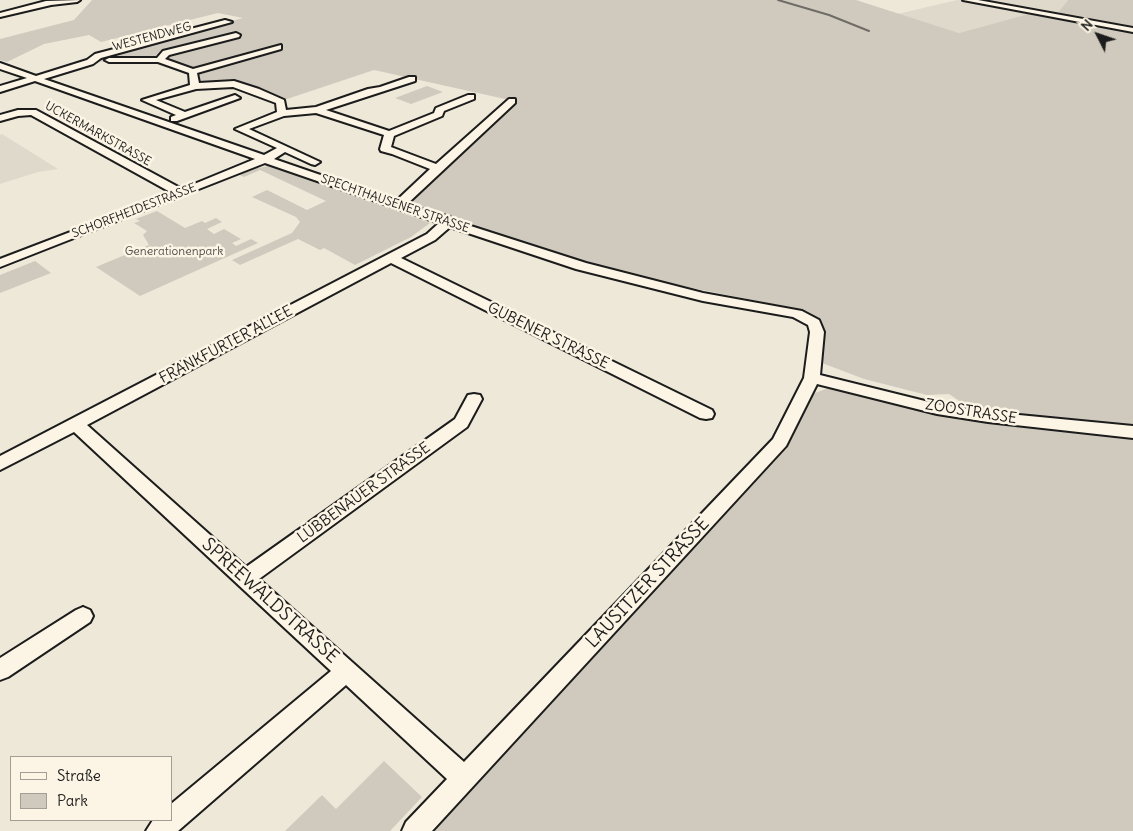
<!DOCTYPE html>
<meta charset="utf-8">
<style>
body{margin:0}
#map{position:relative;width:1133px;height:831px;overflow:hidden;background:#eee8d9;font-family:Delius,sans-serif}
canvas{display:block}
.legend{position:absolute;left:10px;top:756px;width:162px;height:65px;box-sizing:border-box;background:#fcf5e5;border:1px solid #a29e95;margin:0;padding:6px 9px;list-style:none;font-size:15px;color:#1c1c1c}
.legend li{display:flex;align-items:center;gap:10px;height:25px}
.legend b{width:25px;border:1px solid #a29e95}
.north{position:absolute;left:1073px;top:10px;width:50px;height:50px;-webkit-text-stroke:4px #fcf5e5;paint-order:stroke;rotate:311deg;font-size:14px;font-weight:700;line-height:20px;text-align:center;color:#1c1c1c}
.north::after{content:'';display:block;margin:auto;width:18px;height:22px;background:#1c1c1c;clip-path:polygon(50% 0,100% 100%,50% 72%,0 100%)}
</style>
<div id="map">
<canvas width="1133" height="831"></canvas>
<ul class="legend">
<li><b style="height:6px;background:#fcf5e5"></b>Straße</li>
<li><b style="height:14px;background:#cfcabd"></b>Park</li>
</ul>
<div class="north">N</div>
</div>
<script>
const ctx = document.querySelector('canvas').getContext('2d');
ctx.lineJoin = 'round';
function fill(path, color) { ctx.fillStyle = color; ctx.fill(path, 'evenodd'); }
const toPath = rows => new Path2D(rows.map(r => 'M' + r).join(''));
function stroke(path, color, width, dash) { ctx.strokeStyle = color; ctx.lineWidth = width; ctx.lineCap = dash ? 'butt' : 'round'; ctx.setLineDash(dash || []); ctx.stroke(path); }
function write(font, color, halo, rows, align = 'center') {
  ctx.font = font + ' Delius,sans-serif'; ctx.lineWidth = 5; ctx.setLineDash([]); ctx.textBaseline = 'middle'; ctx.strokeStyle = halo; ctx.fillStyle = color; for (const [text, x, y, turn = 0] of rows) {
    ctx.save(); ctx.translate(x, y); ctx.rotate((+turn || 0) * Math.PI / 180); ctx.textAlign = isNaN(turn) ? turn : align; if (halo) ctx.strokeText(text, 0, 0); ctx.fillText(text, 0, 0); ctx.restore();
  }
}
const built = toPath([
 [957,0,1068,0,1057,14,1028,14,959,33,898,14],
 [2,134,58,169,38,172,0,184,0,135]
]);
const green = toPath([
 [92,0,856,0,959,33,1028,14,1133,32,1133,429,976,412,949,394,927,395,864,379,822,363,824,350,822,332,818,318,807,311,627,275,406,204,514,101,374,70,281,101,236,83,198,84,192,70,159,60,90,62,98,56,243,18,218,13,101,42,89,35,44,44,7,62,0,60,0,39,74,20],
 [1068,0,1133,0,1133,29,1044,14,1057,14],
 [427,86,443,92,411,104,395,98],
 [252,165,259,168,268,166,430,223,411,237,355,265,324,248,320,250,298,239,240,265,232,260,292,233,300,222,296,217,252,197,267,190,307,210,326,201,260,170,244,177,238,174,206,187,202,185],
 [157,211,185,228,202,221,205,223,216,218,222,222,207,229,214,234,224,229,241,239,232,243,236,246,251,239,258,243,140,296,96,267,149,245,143,235,147,231,134,223,140,221,136,219],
 [35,261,51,273,0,293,0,275],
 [831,387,1133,437,1133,831,415,831,548,690,815,393],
 [384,761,422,797,390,831,285,831,322,795,336,809]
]);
const stream = toPath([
 [778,0,829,15,869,31]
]);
const minor = toPath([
 [80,0,77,2,51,5,0,17,0,13,46,1,80,0],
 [963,0,978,0,1133,28,1133,32,963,0],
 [225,20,232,22,101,58,93,64,44,79,264,155,277,148,235,129,277,112,276,103,233,87,196,89,156,100,185,112,232,96,235,95,240,98,177,121,171,121,171,117,176,115,142,100,190,85,189,73,158,62,109,62,105,60,109,58,157,58,163,51,236,33,240,35,239,37,169,55,165,59,193,69,281,45,281,49,197,73,199,83,234,81,259,89,284,100,286,110,316,107,368,89,380,87,409,77,415,77,415,81,326,110,389,131,434,113,436,108,468,95,474,95,474,99,444,111,442,116,394,136,391,147,436,164,509,99,515,99,515,103,406,205,450,217,452,220,586,263,703,293,802,311,819,320,824,332,820,375,937,404,988,412,1133,426,1133,438,988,422,937,414,817,384,786,446,432,831,402,831,406,822,447,779,346,685,178,831,146,831,153,820,171,820,171,804,331,671,74,432,0,470,0,456,427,234,439,223,265,163,0,267,0,259,172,193,31,115,18,116,0,121,0,115,18,110,36,110,182,189,255,159,35,81,0,92,0,86,27,78,0,69,0,63,36,76,87,60,95,54,225,20],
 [316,113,384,135,380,149,381,151,392,154,430,169,396,201,274,159,285,152,311,164,315,165,320,162,249,129,284,116,316,113],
 [450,227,576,269,703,301,793,317,808,325,810,332,804,378,773,439,464,762,259,579,467,427,482,399,480,395,474,394,468,395,455,419,246,567,87,425,391,263,700,418,706,419,712,418,714,414,712,410,401,258,435,240,450,227],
 [83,607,90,610,93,616,90,622,8,677,0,680,0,658,76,610,83,607]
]);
const farStreetnames = [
 ["WESTENDWEG",152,37,-15],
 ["UCKERMARKSTRASSE",98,134,29],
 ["SPECHTHAUSENER STRASSE",395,204,19],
 ["SCHORFHEIDESTRASSE",134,211,-21]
];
const farParknames = [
 ["Generationenpark",174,252]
];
const streetNames = [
 ["GUBENER STRASSE",548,336,26],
 ["FRANKFURTER ALLEE",226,345,-28],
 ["ZOOSTRASSE",971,412,9],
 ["LÜBBENAUER STRASSE",364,493,-36]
];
const nearStreetnames = [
 ["LAUSITZER STRASSE",648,583,-47],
 ["SPREEWALDSTRASSE",270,601,42]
];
fill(built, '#ded9cb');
fill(green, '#cfcabd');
stroke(stream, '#6f6c67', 2);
stroke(minor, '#1c1c1c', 4);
fill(minor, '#fcf5e5');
write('12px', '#1c1c1c', '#fcf5e5', farStreetnames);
write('12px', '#52504c', '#fcf5e5', farParknames);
write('15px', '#1c1c1c', '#fcf5e5', streetNames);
write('18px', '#1c1c1c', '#fcf5e5', nearStreetnames);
</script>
